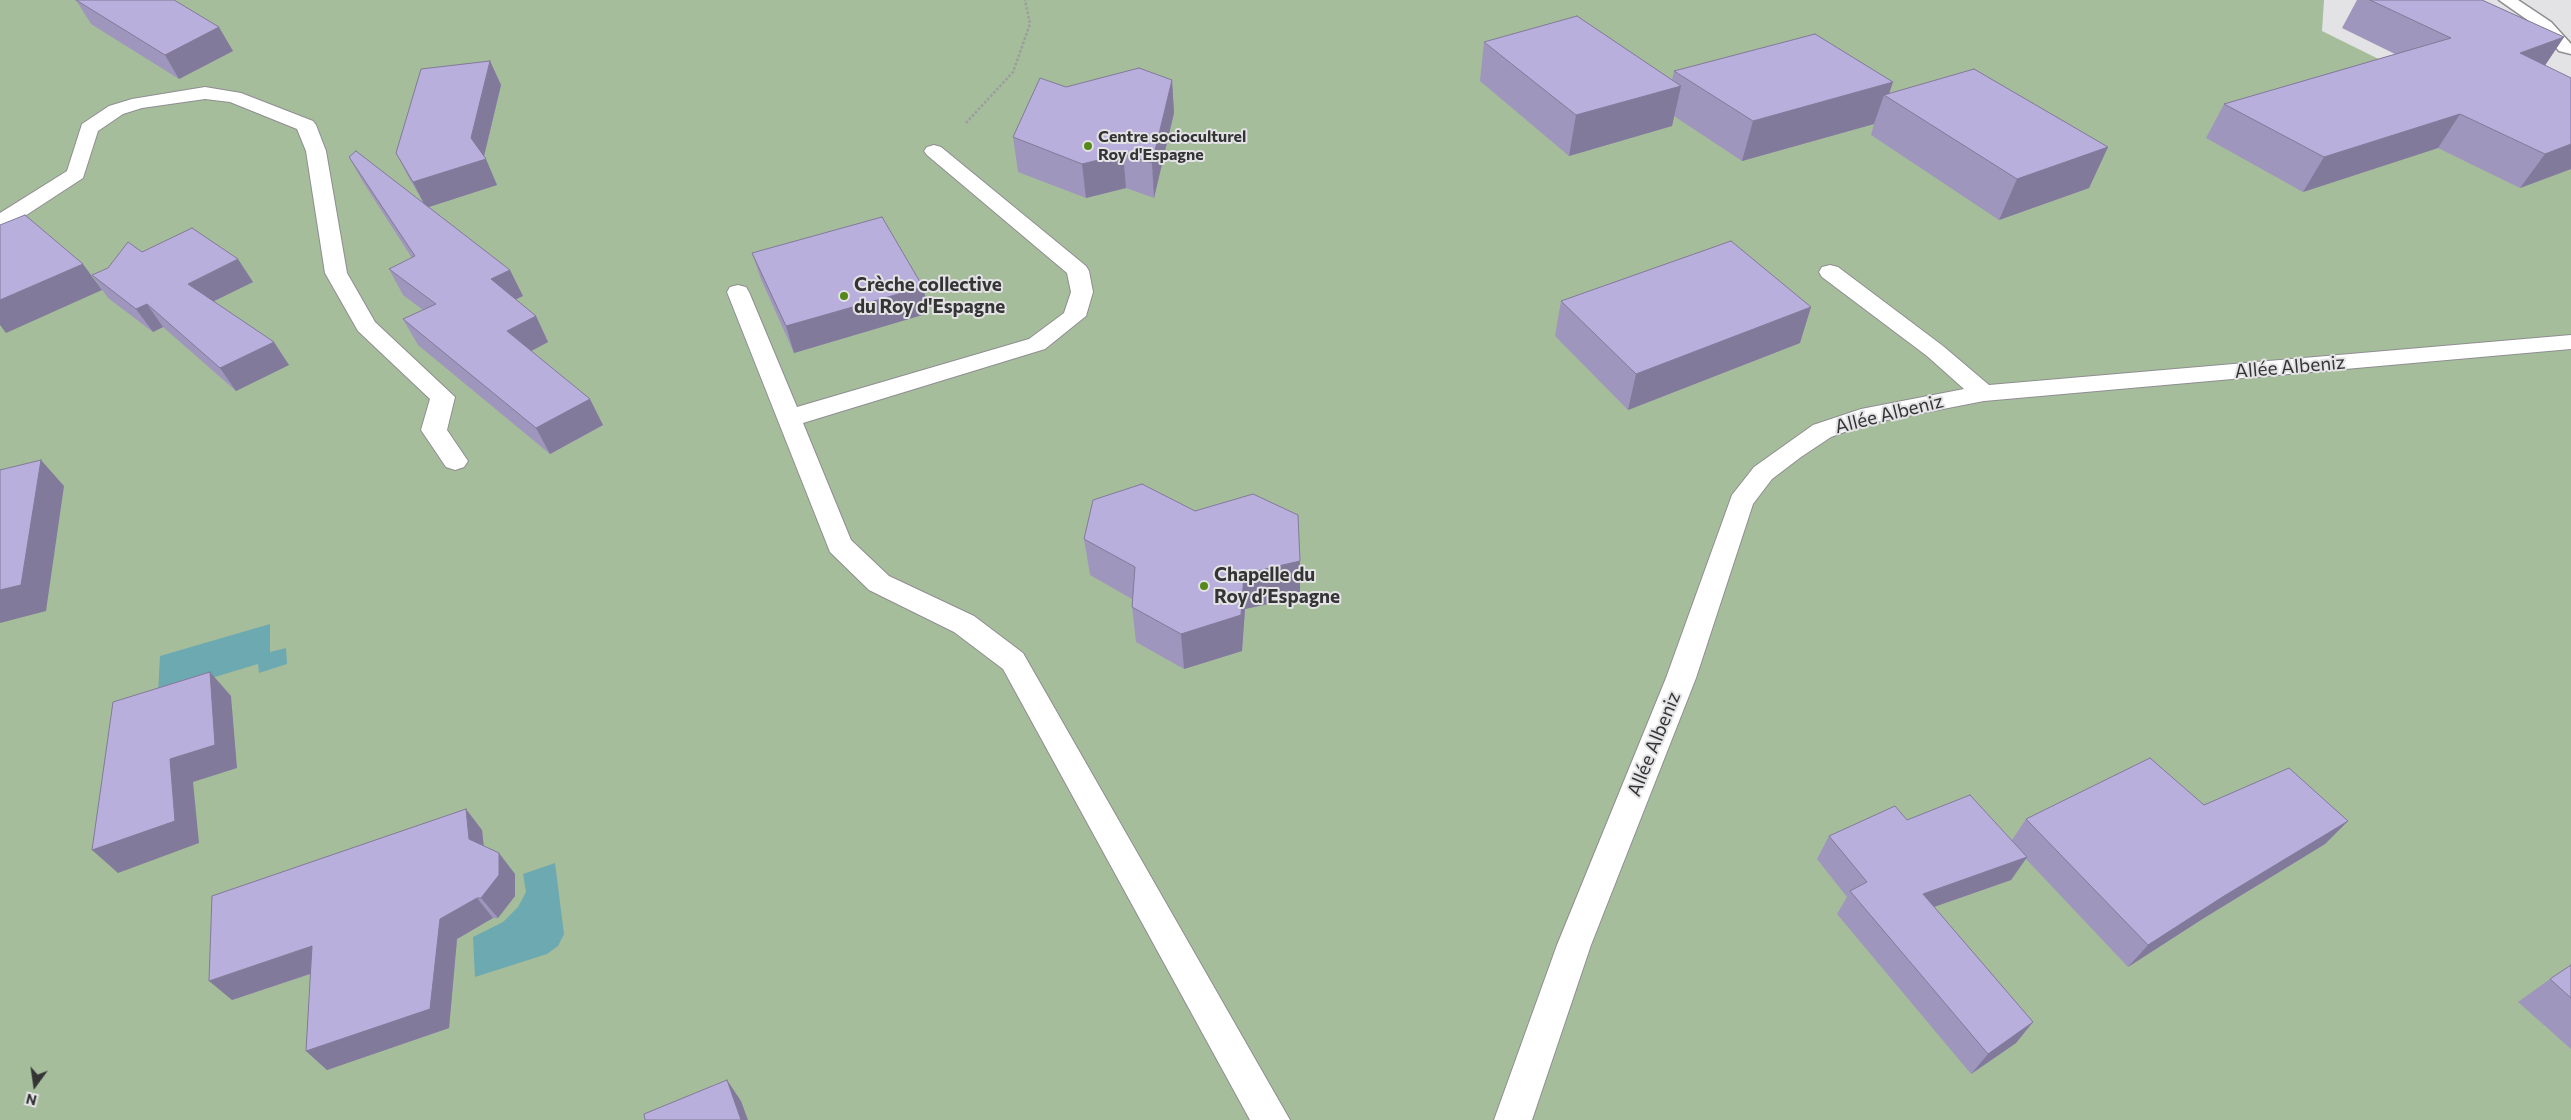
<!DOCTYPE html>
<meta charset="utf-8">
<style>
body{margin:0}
#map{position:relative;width:2571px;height:1120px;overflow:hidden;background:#e3e2e5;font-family:Commissioner,sans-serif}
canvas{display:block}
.north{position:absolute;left:10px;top:1060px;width:50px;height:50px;-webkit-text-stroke:4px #e3e2e5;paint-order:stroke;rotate:194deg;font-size:14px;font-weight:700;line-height:20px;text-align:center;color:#343435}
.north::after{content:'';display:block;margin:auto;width:18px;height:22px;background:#343435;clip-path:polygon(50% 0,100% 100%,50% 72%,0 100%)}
</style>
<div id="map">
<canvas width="2571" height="1120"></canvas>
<div class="north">N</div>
</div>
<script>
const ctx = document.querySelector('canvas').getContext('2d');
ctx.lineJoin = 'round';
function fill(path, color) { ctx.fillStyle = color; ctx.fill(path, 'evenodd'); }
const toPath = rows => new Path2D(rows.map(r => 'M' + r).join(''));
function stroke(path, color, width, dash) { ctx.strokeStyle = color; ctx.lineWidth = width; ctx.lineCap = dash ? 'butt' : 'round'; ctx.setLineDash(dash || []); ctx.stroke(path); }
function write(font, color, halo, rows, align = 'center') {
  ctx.font = font + ' Commissioner,sans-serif'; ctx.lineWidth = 4; ctx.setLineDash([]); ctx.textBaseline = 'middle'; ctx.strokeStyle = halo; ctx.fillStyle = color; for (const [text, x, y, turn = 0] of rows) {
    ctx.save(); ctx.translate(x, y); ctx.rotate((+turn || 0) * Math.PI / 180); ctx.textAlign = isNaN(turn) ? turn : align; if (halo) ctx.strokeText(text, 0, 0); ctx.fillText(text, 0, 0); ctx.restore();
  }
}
const green = toPath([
 [0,0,2324,0,2322,31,2417,78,2571,94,2571,1120,0,1120]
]);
const water = toPath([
 [270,624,270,652,286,648,287,664,259,673,258,664,158,694,160,656],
 [555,863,564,934,558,946,547,954,475,977,473,937,503,922,518,907,526,892,523,874]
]);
const path = toPath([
 [966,123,1013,72,1030,24,1025,0]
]);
const service = toPath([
 [2499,0,2518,0,2551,22,2571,44,2571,54,2559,51,2539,28,2499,0]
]);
const minor = toPath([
 [205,87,241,93,313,121,316,125,326,151,347,273,375,322,455,397,447,430,468,461,464,467,455,470,446,467,421,430,430,399,358,331,325,273,306,151,297,129,230,102,205,99,142,108,123,114,98,131,83,178,8,227,0,228,0,213,67,171,82,124,109,106,132,99,205,87],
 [934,145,941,147,1086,266,1089,271,1093,292,1086,316,1045,349,803,423,851,540,889,576,974,616,1023,653,1290,1120,1250,1120,1003,669,954,632,869,590,830,552,727,292,730,287,738,285,746,287,749,292,797,407,1029,339,1064,313,1071,292,1067,273,927,155,924,151,927,147,934,145],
 [1830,265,1838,267,1943,346,1989,385,2571,335,2571,349,1984,401,1866,424,1831,437,1801,457,1772,479,1753,504,1696,678,1591,945,1532,1120,1494,1120,1557,945,1666,678,1732,495,1754,467,1813,425,1861,409,1964,389,1927,356,1822,277,1819,272,1822,267,1830,265]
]);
const wall = toPath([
 [76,0,233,51,179,79,91,24],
 [2357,0,2482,0,2564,37,2545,65,2571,169,2520,188,2438,148,2303,192,2206,138,2224,104,2395,54,2342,28],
 [1484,42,1672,80,1674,71,1889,93,2108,147,2089,188,1999,220,1871,135,1874,124,1742,161,1674,116,1672,126,1569,156,1480,81],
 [490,61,501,85,484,157,497,185,428,207,523,296,515,299,536,316,548,342,531,351,603,425,550,454,418,345,403,319,423,310,403,295,389,269,412,258,363,182,349,157,424,203,409,178,396,153],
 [1172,80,1174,113,1154,198,1126,188,1086,198,1018,172,1013,137,1066,87],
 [752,253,923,287,929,313,794,353,761,279],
 [92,275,253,282,214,301,289,365,236,391,163,327,153,332,108,298],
 [1561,301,1800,343,1628,410,1555,336],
 [1195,511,1300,561,1300,597,1245,609,1242,651,1184,669,1136,642,1132,607,1132,599,1090,575,1084,539],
 [2204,805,2348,821,2325,844,2204,918,2128,967,2026,859,2011,880,1934,907,2033,1022,2016,1043,1971,1074,1837,914,1847,897,1817,859,1829,836,1907,820,2012,840,2026,819],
 [482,830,484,846,515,874,515,896,498,918,493,918,457,939,449,1028,327,1070,306,1051,311,974,232,1000],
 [2571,965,2571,1049,2518,1002,2550,979]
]);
const shadedWall = toPath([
 [219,27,233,51,179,79,165,55],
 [2564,37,2542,70,2520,53],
 [490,61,501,85,483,160,486,159,497,185,426,208,413,182,471,138],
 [1172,80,1174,113,1154,198,1152,163],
 [1893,82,1888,97,1884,95,1874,124,1742,161,1753,121],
 [1681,86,1672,126,1569,156,1576,115],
 [2460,114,2438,148,2303,192,2324,157],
 [2571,144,2571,169,2520,188,2545,154],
 [2108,147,2089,188,1999,220,2017,179],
 [1123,154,1126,188,1086,198,1082,164],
 [238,259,253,282,204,306,188,284],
 [83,264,102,290,6,333,0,325,0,300],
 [510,270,523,296,504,305,491,279],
 [923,287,929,313,794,353,786,326],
 [147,304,163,327,153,332,136,309],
 [1811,307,1800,343,1628,410,1636,374],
 [536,316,548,342,520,357,507,331],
 [274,342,289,365,236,391,220,368],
 [590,399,603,425,550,454,536,428],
 [41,460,64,486,46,611,0,623,0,590],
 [1300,561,1300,597,1245,609,1242,651,1184,669,1181,634,1244,574],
 [210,672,231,696,237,768,193,782,199,843,118,873,92,850,170,759],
 [466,809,482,830,485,860,469,839],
 [2348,821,2325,844,2204,918,2128,967,2148,945,2224,896],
 [499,853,515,874,515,896,498,918,481,898],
 [2027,857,2011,880,1908,916,1923,894],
 [477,898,493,918,457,939,449,1028,327,1070,306,1051,440,919],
 [312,946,333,966,232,1000,209,981],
 [2033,1022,2016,1043,1971,1074,1988,1054],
 [727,1080,741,1101,748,1120,741,1120]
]);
const building = toPath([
 [76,0,174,0,219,27,165,55,76,0],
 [2370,0,2482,0,2564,37,2520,53,2571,78,2571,144,2545,154,2460,114,2324,157,2224,104,2451,38,2370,0],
 [1577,16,1681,86,1576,115,1484,42,1577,16],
 [1815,34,1893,82,1753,121,1674,71,1815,34],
 [490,61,471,138,486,159,413,182,396,153,421,69,490,61],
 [1139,68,1172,80,1152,163,1123,154,1082,164,1013,137,1040,78,1066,87,1139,68],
 [1974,69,2108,147,2017,179,1884,95,1974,69],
 [356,151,510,270,491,279,536,316,507,331,590,399,536,428,403,319,436,304,389,269,415,256,349,157,356,151],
 [25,215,83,264,0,300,0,225,25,215],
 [882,217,923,287,786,326,752,253,882,217],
 [192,228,238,259,188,284,274,342,220,368,147,304,136,309,92,275,108,268,128,242,142,252,192,228],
 [1731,241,1811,307,1636,374,1561,301,1731,241],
 [41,460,21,585,0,590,0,470,41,460],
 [1142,484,1195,511,1253,494,1298,515,1300,561,1244,574,1241,615,1181,634,1132,607,1135,567,1084,539,1093,500,1142,484],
 [210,672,215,745,170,759,175,821,92,850,113,702,210,672],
 [2150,758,2204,805,2289,768,2348,821,2224,896,2148,945,2026,819,2150,758],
 [1970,795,2027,857,1923,894,2033,1022,1988,1054,1850,891,1867,882,1829,836,1895,806,1907,820,1970,795],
 [466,809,469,839,499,853,499,875,481,898,477,898,440,919,430,1009,306,1051,312,946,209,981,212,896,466,809],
 [2571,965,2571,998,2550,979,2571,965],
 [727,1080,741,1120,645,1120,644,1114,727,1080]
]);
const markers = [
 [1088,146,5,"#55871b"],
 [844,296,5,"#55871b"],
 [1204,586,5,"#55871b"]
];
const farPoinames = [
 ["Centre socioculturel",1098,137],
 ["Roy d'Espagne",1098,155]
];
const poiNames = [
 ["Crèche collective",854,285],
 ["du Roy d'Espagne",854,307],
 ["Chapelle du",1214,575],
 ["Roy d’Espagne",1214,597]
];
const streetNames = [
 ["Allée Albeniz",2290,367,-5],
 ["Allée Albeniz",1889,414,-14],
 ["Allée Albeniz",1654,744,-68]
];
fill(green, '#a6bd9c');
fill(water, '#6da9b1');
stroke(service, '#8e8e91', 3);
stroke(minor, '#8e8e91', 2);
stroke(path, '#9d9c9f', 2.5, [2.5, 2]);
fill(service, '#fff');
fill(minor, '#fff');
fill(wall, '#9f96bd');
fill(shadedWall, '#827a9a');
fill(building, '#b9afdc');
stroke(building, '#827a9a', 1);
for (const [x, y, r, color] of markers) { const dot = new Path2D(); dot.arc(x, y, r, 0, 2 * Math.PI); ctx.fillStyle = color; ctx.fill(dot); stroke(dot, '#e3e2e5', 2); }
write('bold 16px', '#343435', '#e3e2e5', farPoinames, 'left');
write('bold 19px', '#343435', '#e3e2e5', poiNames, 'left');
write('19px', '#343435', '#e3e2e5', streetNames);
</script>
